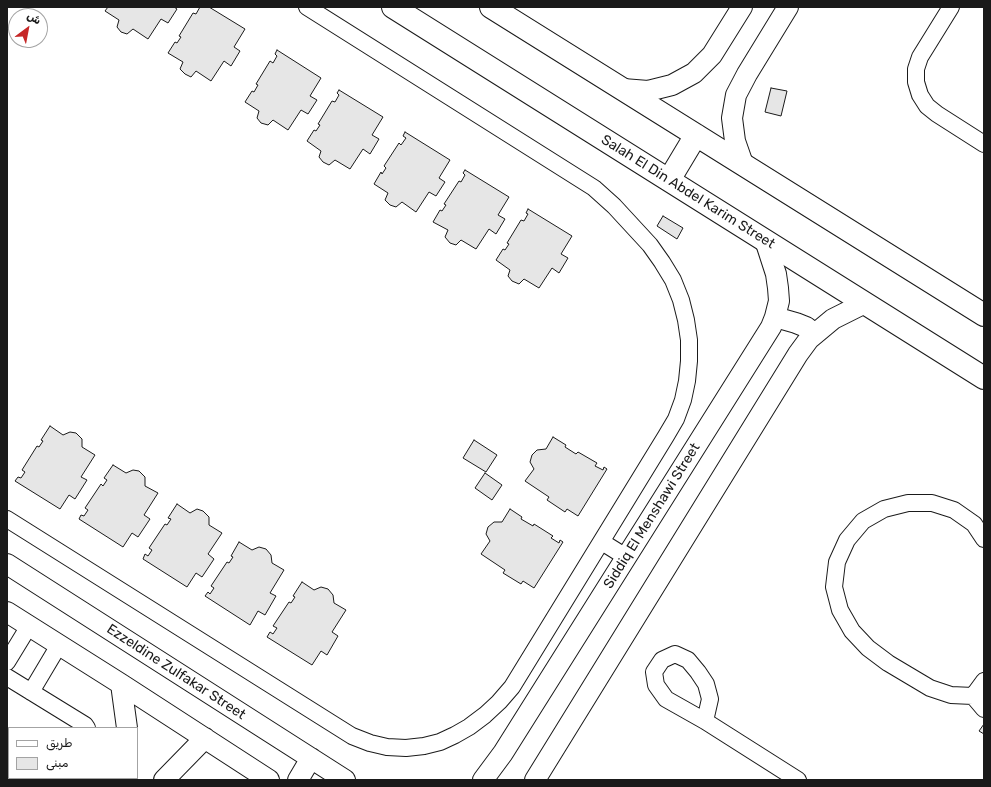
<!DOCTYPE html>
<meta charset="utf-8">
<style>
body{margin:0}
#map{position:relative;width:991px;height:787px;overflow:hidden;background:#fff;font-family:Rubik,"Noto Sans Arabic",sans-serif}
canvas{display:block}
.frame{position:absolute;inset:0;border:8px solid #1a1a1a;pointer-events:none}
.legend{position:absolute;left:8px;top:727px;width:130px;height:52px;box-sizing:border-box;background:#fff;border:1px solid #a3a3a3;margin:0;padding:5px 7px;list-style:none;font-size:12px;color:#1a1a1a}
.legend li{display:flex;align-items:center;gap:8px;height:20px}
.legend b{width:20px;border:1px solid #a3a3a3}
.north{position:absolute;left:8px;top:8px;width:40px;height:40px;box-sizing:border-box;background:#fff;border:1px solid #a3a3a3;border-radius:50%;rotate:32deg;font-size:11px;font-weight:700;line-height:16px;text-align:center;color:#1a1a1a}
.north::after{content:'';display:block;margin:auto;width:14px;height:18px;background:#c62828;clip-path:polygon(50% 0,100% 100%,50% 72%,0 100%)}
</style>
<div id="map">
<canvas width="991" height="787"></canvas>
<div class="frame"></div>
<ul class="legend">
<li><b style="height:5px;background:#fff"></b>طريق</li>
<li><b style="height:11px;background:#e6e6e6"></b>مبنى</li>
</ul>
<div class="north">ش</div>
</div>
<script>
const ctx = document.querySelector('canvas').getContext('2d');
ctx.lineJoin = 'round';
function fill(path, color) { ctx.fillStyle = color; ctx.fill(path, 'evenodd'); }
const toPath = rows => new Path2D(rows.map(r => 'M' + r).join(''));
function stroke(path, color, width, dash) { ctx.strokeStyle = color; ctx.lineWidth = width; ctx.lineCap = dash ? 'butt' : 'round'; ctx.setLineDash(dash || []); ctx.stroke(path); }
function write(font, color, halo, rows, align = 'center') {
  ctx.font = font + ' Rubik,sans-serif'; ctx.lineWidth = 3; ctx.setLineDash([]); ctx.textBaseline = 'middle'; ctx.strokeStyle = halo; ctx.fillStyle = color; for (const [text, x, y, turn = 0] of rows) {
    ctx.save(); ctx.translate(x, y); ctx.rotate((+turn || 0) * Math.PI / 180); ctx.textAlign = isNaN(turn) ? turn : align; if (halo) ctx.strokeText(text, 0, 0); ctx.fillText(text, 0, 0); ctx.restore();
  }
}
const building = toPath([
 [108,7,174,7,177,9,168,23,161,19,148,39,133,29,127,34,121,32,117,27,119,20,105,11,108,7],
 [200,7,209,7,245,29,234,47,240,51,231,66,224,61,211,81,196,71,191,77,185,74,180,69,183,62,168,53,175,42,177,43,181,37,179,36,193,13,196,14,200,7],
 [277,50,321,78,310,96,317,100,308,114,301,110,288,130,273,120,268,125,261,123,257,118,259,111,245,102,252,91,254,92,258,85,256,84,270,61,273,63,277,56,275,54,277,50],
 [771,88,787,91,781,116,765,112,771,88],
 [339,90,383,117,372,135,379,139,370,154,363,149,350,169,335,160,329,165,323,162,319,157,321,151,307,141,314,130,316,131,320,125,318,124,332,101,335,102,339,95,337,93,339,90],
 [405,132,450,160,439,178,445,182,436,196,429,192,416,212,402,202,396,207,390,205,385,200,388,193,374,184,381,172,382,174,386,168,384,166,399,143,401,145,406,138,403,136,405,132],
 [465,170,509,197,498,215,505,219,496,234,489,229,476,249,461,240,456,245,450,243,445,237,448,230,433,222,440,210,442,211,446,205,444,204,459,181,461,182,465,175,463,173,465,170],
 [528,209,572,236,561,254,568,258,559,273,552,268,539,288,524,279,519,284,512,281,508,276,510,270,496,260,503,249,505,250,509,244,507,243,521,220,524,221,528,214,526,213,528,209],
 [663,216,683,228,677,239,657,226,663,216],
 [50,426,63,435,70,432,76,433,82,439,82,447,95,455,81,477,87,480,75,499,69,495,60,509,15,481,18,477,21,478,25,472,22,470,37,446,39,447,43,441,41,440,50,426],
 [553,437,566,445,565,447,576,454,578,452,597,463,595,466,603,470,604,467,607,469,578,516,567,509,565,512,547,500,549,497,525,481,534,469,530,462,532,455,537,450,546,449,553,437],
 [474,440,497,455,486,472,463,458,474,440],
 [113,465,126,473,133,470,139,471,145,477,145,486,158,493,144,515,150,519,138,537,132,533,123,547,79,519,81,515,84,516,88,510,85,508,101,484,103,486,107,480,104,478,113,465],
 [485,473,502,485,492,500,475,488,485,473],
 [177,504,190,513,197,509,203,511,209,517,209,525,222,533,208,554,214,559,202,577,196,573,187,587,143,559,145,554,148,556,152,550,149,548,165,524,167,525,171,519,168,518,177,504],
 [510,509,522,517,521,519,533,526,534,524,553,536,551,538,559,543,560,540,563,542,534,588,523,581,521,584,503,573,505,570,481,554,490,541,486,534,488,527,494,522,502,522,510,509],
 [239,542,252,550,259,547,266,549,271,555,272,563,284,570,270,593,276,596,265,615,258,611,250,625,205,596,208,592,210,594,214,588,211,586,227,562,229,563,233,557,231,556,239,542],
 [302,582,314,590,321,587,328,589,333,595,334,603,346,610,332,632,338,636,327,655,321,651,312,665,267,637,270,632,273,634,277,628,273,626,289,602,291,603,295,597,293,596,302,582],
 [984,724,984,734,979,731,984,724]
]);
const minor = toPath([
 [951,7,920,57,916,69,916,82,920,95,927,106,937,114,984,144],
 [7,519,352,736,370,743,387,747,406,748,424,746,440,742,455,735,469,727,485,715,499,702,512,687,666,436,676,419,683,400,687,381,689,361,689,340,686,320,681,300,673,280,662,262,650,245,614,206,594,188,307,7],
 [984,539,974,524,954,510,932,503,908,503,884,509,863,521,847,540,837,562,834,587,840,610,852,631,868,648,888,663,930,688,951,695,973,696,984,709],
 [602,542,626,557],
 [7,662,29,626],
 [7,677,85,725,87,728],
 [31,692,59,645],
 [973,696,984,681],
 [705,721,710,699,706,684,698,672,688,660,675,654,662,660,654,672,656,685,666,699,705,721,798,780],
 [77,780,78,778]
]);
const tertiary = toPath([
 [623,89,648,91,672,85,694,73,712,55,742,7],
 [743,164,735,141,732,118,736,95,747,74,788,7],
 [775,317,796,323,806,327,815,334],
 [7,564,345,780],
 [7,612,121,684,269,780],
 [121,684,127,728],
 [114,780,116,778],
 [164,780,205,738],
 [298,780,311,758],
 [483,780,503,753,771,327,775,317,779,301,778,288,776,274,765,240],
 [535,780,798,354,809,339,833,319,865,303]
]);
const secondary = toPath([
 [393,7,984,378],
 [491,7,984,315],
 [669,180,696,135]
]);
const streetNames = [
 ["Salah El Din Abdel Karim Street",688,192,32],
 ["Siddiq El Menshawi Street",652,516,-58],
 ["Ezzeldine Zulfakar Street",176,672,33]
];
fill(building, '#e6e6e6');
stroke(building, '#1a1a1a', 1);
stroke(minor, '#1a1a1a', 18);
stroke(tertiary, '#1a1a1a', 22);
stroke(secondary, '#1a1a1a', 24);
stroke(minor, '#fff', 16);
stroke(tertiary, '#fff', 20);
stroke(secondary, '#fff', 22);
write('14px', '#1a1a1a', '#fff', streetNames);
</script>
